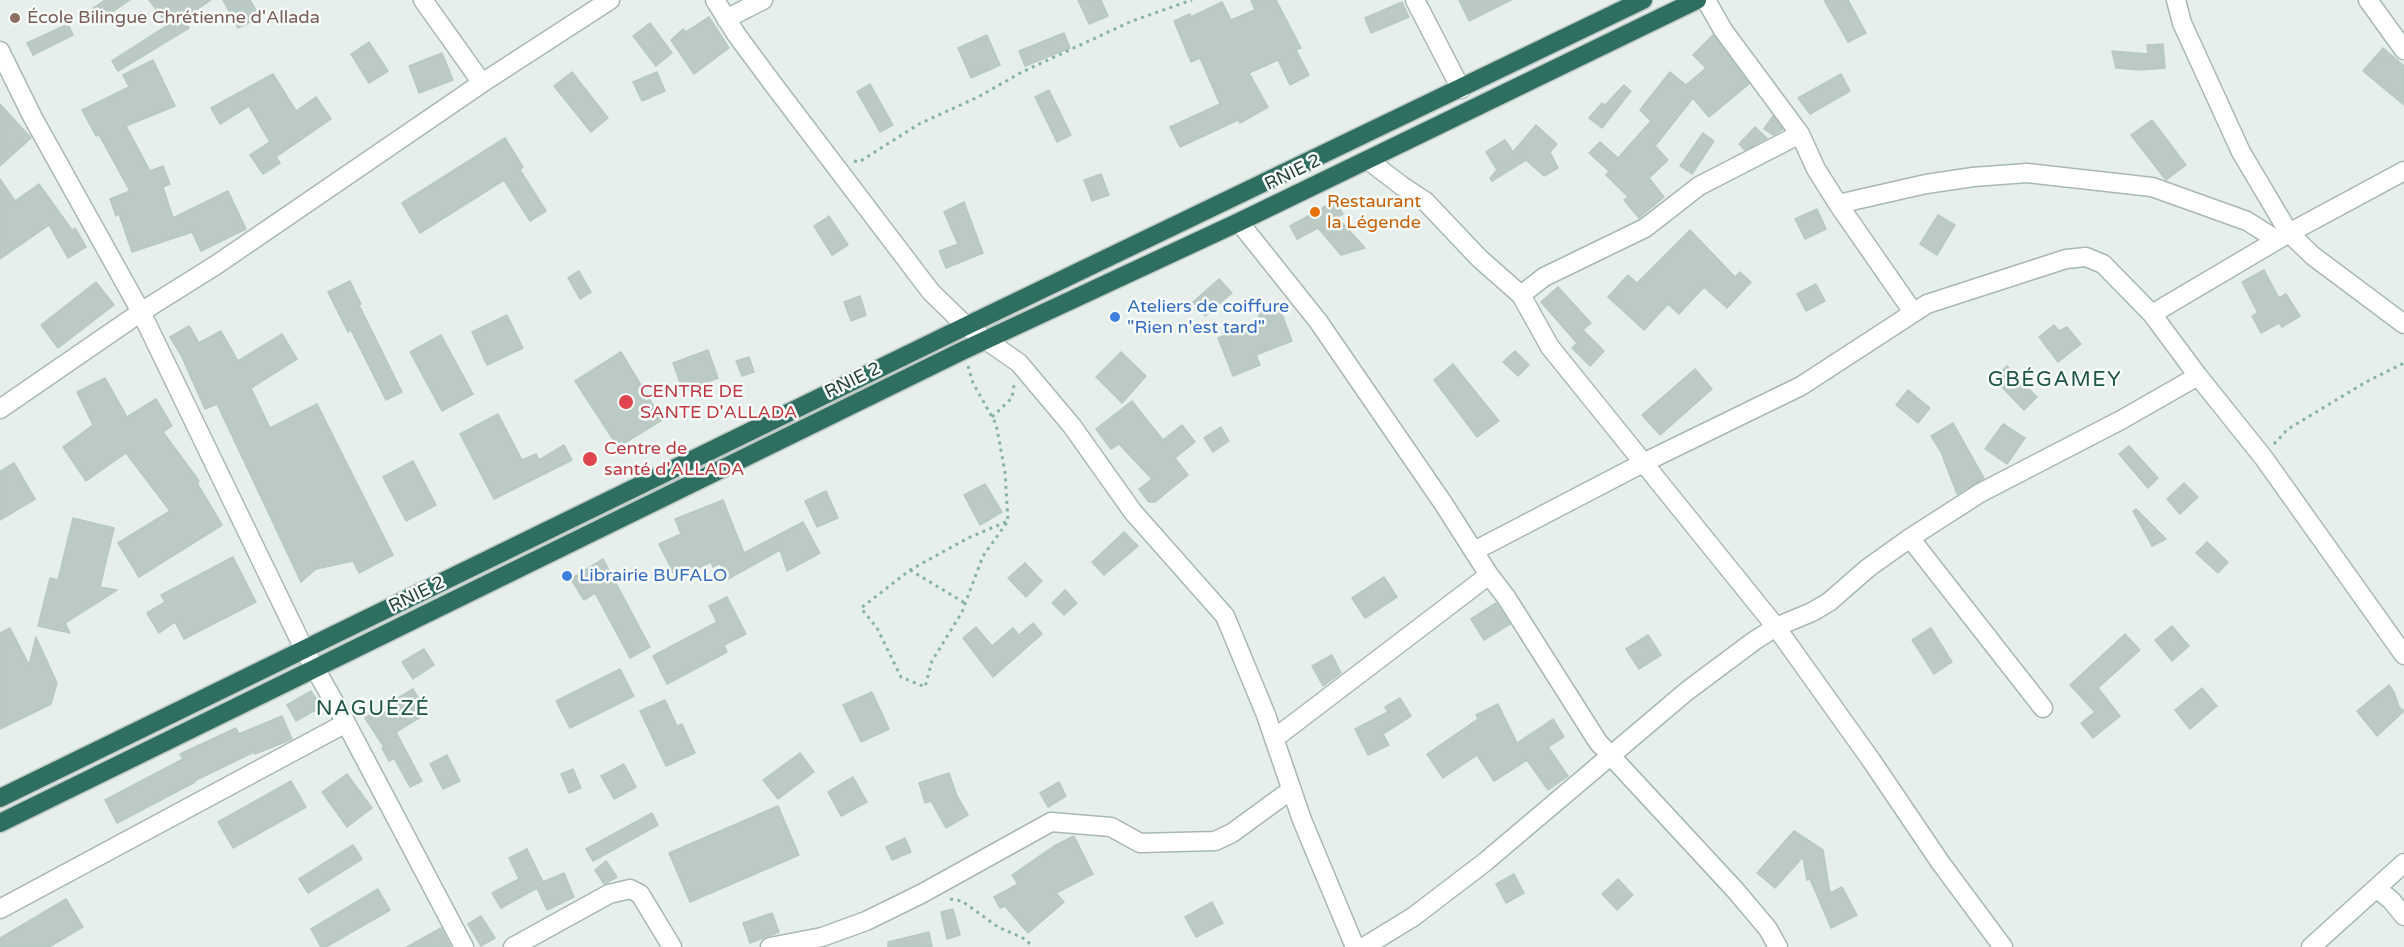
<!DOCTYPE html>
<meta charset="utf-8">
<style>
body{margin:0}
canvas{display:block;background:#e6efeb}
</style>
<canvas width="2404" height="947"></canvas>
<script>
const ctx = document.querySelector('canvas').getContext('2d');
ctx.lineJoin = 'round';
function fill(path, color) { ctx.fillStyle = color; ctx.fill(path, 'evenodd'); }
const toPath = rows => new Path2D(rows.map(r => 'M' + r).join(''));
function stroke(path, color, width, dash) { ctx.strokeStyle = color; ctx.lineWidth = width; ctx.lineCap = dash ? 'butt' : 'round'; ctx.setLineDash(dash || []); ctx.stroke(path); }
function write(font, color, halo, rows, align = 'center') {
  ctx.font = font + ' "Varela Round",sans-serif'; ctx.lineWidth = 5; ctx.setLineDash([]); ctx.textBaseline = 'middle'; ctx.strokeStyle = halo; ctx.fillStyle = color; for (const [text, x, y, turn = 0] of rows) {
    ctx.save(); ctx.translate(x, y); ctx.rotate((+turn || 0) * Math.PI / 180); ctx.textAlign = isNaN(turn) ? turn : align; if (halo) ctx.strokeText(text, 0, 0); ctx.fillText(text, 0, 0); ctx.restore();
  }
}
const building = toPath([
 [105,0,130,0,98,22,89,11,105,0],
 [149,0,211,0,183,19,189,28,118,71,112,61,168,25,149,0],
 [223,0,250,0,260,17,238,28,223,0],
 [1078,0,1101,0,1108,16,1089,24,1078,0],
 [1251,0,1276,0,1301,48,1296,50,1309,75,1290,85,1278,60,1249,73,1268,107,1240,123,1238,120,1180,147,1170,127,1220,104,1200,58,1191,62,1174,21,1190,14,1191,17,1222,2,1231,20,1255,10,1251,0],
 [1459,0,1511,0,1469,21,1459,0],
 [1824,0,1848,0,1866,33,1848,42,1824,0],
 [1402,2,1409,17,1371,33,1365,18,1402,2],
 [709,17,729,48,694,74,671,40,683,29,686,32,709,17],
 [650,23,672,53,656,66,633,36,650,23],
 [68,24,73,35,33,55,27,43,68,24],
 [1064,33,1070,48,1025,66,1019,51,1064,33],
 [987,35,1000,65,971,78,958,48,987,35],
 [1713,35,1749,84,1709,117,1693,98,1655,146,1668,160,1649,178,1664,197,1639,218,1624,200,1628,197,1606,175,1609,171,1589,153,1600,142,1618,158,1651,121,1640,110,1670,72,1686,85,1706,68,1693,55,1713,35],
 [369,42,388,71,369,83,351,54,369,42],
 [2163,44,2165,68,2140,70,2116,68,2112,51,2148,54,2147,45,2163,44],
 [2383,48,2404,66,2404,105,2363,71,2383,48],
 [442,53,453,80,419,93,409,66,442,53],
 [153,60,175,106,126,126,150,171,163,166,170,184,163,187,173,218,228,191,246,229,201,251,192,232,132,252,119,214,116,216,110,199,130,191,99,135,96,136,82,110,129,87,123,75,153,60],
 [572,72,608,118,591,132,554,86,572,72],
 [657,72,665,91,642,101,633,82,657,72],
 [273,74,296,111,316,97,331,119,276,157,280,163,263,174,250,155,270,142,249,106,220,124,211,108,273,74],
 [1841,74,1850,91,1810,114,1798,98,1841,74],
 [870,84,893,125,880,132,857,92,870,84],
 [1624,85,1631,91,1602,128,1589,118,1602,103,1605,105,1624,85],
 [1049,90,1071,135,1057,142,1035,97,1049,90],
 [0,104,31,138,0,166,0,104],
 [1773,116,1783,129,1773,135,1764,129,1773,116],
 [2152,120,2186,165,2166,180,2131,135,2152,120],
 [1536,125,1557,144,1550,152,1558,168,1544,176,1526,160,1492,181,1490,178,1497,170,1486,152,1505,140,1513,152,1536,125],
 [1755,127,1767,138,1745,150,1739,144,1755,127],
 [1703,133,1714,141,1692,174,1680,166,1703,133],
 [505,138,523,167,520,170,546,211,530,221,504,180,420,233,402,203,505,138],
 [1101,174,1109,195,1092,201,1084,180,1101,174],
 [0,179,15,201,39,184,72,230,75,228,86,247,68,258,49,225,0,259,0,179],
 [1335,201,1343,214,1337,217,1365,248,1341,255,1318,228,1297,239,1290,226,1335,201],
 [964,202,983,253,946,268,939,251,958,244,944,212,964,202],
 [1817,209,1826,229,1805,239,1795,219,1817,209],
 [1938,215,1955,225,1937,255,1920,244,1938,215],
 [829,216,848,245,832,255,814,226,829,216],
 [1690,230,1735,277,1740,272,1751,282,1727,308,1704,287,1679,314,1668,304,1644,330,1608,297,1628,275,1637,283,1690,230],
 [2264,270,2279,298,2286,294,2300,316,2282,327,2279,323,2261,333,2252,316,2258,313,2242,282,2264,270],
 [579,271,591,292,580,299,568,278,579,271],
 [1219,279,1232,293,1205,316,1193,302,1219,279],
 [350,281,361,304,359,305,402,392,386,400,351,330,348,332,328,292,350,281],
 [96,282,114,305,58,348,41,325,96,282],
 [1816,284,1825,301,1806,311,1797,294,1816,284],
 [1558,287,1591,323,1583,330,1604,351,1590,366,1572,348,1577,343,1541,302,1558,287],
 [860,296,866,315,851,321,844,302,860,296],
 [1279,306,1292,341,1256,355,1260,365,1233,376,1218,338,1261,322,1258,314,1279,306],
 [507,315,523,348,487,365,472,332,507,315],
 [2054,325,2059,331,2067,327,2081,344,2058,362,2039,337,2054,325],
 [189,326,199,343,221,331,238,361,282,334,297,359,251,388,270,428,317,404,393,555,359,573,353,561,316,569,301,582,217,404,205,409,181,355,170,337,189,326],
 [441,335,473,394,442,411,410,352,441,335],
 [708,350,718,378,683,391,673,363,708,350],
 [1515,351,1529,365,1518,376,1503,362,1515,351],
 [621,352,662,420,618,447,575,381,621,352],
 [1121,352,1146,376,1122,403,1096,377,1121,352],
 [749,357,754,372,742,376,736,361,749,357],
 [1453,364,1499,421,1477,437,1434,380,1453,364],
 [2007,366,2037,397,2024,410,1994,379,2007,366],
 [1695,369,1712,389,1660,435,1642,415,1695,369],
 [105,378,127,417,156,399,172,426,163,432,199,481,197,483,222,525,139,577,118,543,170,511,126,453,86,481,63,447,93,425,77,392,105,378],
 [1908,390,1930,408,1918,423,1896,405,1908,390],
 [1132,401,1163,440,1182,425,1195,442,1175,458,1188,475,1155,502,1149,502,1139,489,1152,479,1119,444,1111,449,1096,429,1132,401],
 [498,414,522,460,536,454,539,460,564,445,572,460,494,499,460,434,498,414],
 [1953,423,1984,478,1957,494,1941,452,1931,436,1953,423],
 [2003,424,2025,438,2007,464,1985,449,2003,424],
 [1221,427,1229,441,1213,452,1204,438,1221,427],
 [2129,446,2158,478,2148,488,2119,454,2129,446],
 [413,461,436,505,406,521,383,477,413,461],
 [14,463,35,499,0,520,0,471,14,463],
 [2184,483,2198,497,2180,514,2167,499,2184,483],
 [985,484,1002,512,980,525,964,495,985,484],
 [826,491,838,518,817,527,805,501,826,491],
 [723,500,744,553,803,522,820,553,787,571,780,550,728,579,720,563,713,567,711,562,676,578,659,544,681,534,675,519,723,500],
 [2136,509,2166,539,2152,546,2133,511,2136,509],
 [73,518,114,528,100,587,117,590,65,623,70,633,38,626,50,578,58,580,73,518],
 [1124,532,1138,546,1104,575,1092,562,1124,532],
 [2207,542,2228,562,2218,573,2196,553,2207,542],
 [233,557,256,602,184,639,175,622,159,633,147,613,165,602,161,595,233,557],
 [603,559,650,647,630,658,595,593,584,600,571,579,603,559],
 [1025,563,1042,581,1026,597,1008,578,1025,563],
 [1384,577,1397,597,1365,618,1352,598,1384,577],
 [1065,590,1077,603,1064,615,1052,603,1065,590],
 [727,597,746,634,724,645,727,652,667,684,653,656,717,622,709,606,727,597],
 [1496,603,1510,624,1484,640,1471,619,1496,603],
 [1033,623,1042,634,993,677,963,638,976,627,992,646,1013,628,1019,635,1033,623],
 [2172,626,2189,646,2172,661,2155,640,2172,626],
 [10,628,29,665,36,637,57,683,51,704,0,729,0,633,10,628],
 [1931,628,1952,662,1934,674,1912,640,1931,628],
 [2125,634,2140,650,2098,688,2120,716,2093,738,2081,723,2095,712,2070,685,2125,634],
 [1648,635,1661,655,1639,669,1626,649,1648,635],
 [424,649,434,665,413,679,402,662,424,649],
 [1332,655,1341,673,1323,686,1312,666,1332,655],
 [620,669,634,696,570,728,556,701,620,669],
 [2389,685,2394,692,2399,707,2404,711,2377,736,2357,711,2389,685],
 [2202,688,2217,706,2190,729,2175,710,2202,688],
 [413,689,427,713,396,732,422,781,410,787,394,758,389,761,382,748,384,747,365,718,413,689],
 [311,691,321,707,296,721,287,705,311,691],
 [872,692,889,729,861,742,843,705,872,692],
 [1400,698,1411,716,1383,734,1389,745,1368,755,1355,729,1388,712,1385,707,1400,698],
 [665,700,677,726,682,724,695,753,666,766,640,711,665,700],
 [1498,704,1517,743,1553,719,1564,737,1548,747,1568,776,1548,790,1527,760,1494,781,1477,755,1443,778,1427,754,1478,719,1476,715,1498,704],
 [282,716,292,739,255,754,254,752,194,781,195,782,117,823,105,800,183,759,180,754,236,728,239,734,282,716],
 [800,753,814,772,778,799,763,780,800,753],
 [447,755,460,781,443,789,430,764,447,755],
 [624,764,636,787,614,799,601,776,624,764],
 [573,769,581,788,569,793,561,774,573,769],
 [949,773,957,796,968,815,946,828,931,801,925,803,919,783,949,773],
 [347,774,372,808,347,827,322,792,347,774],
 [853,777,867,802,841,816,828,792,853,777],
 [291,781,306,807,233,848,218,822,291,781],
 [1059,782,1066,796,1048,807,1040,793,1059,782],
 [778,806,799,855,690,902,669,853,778,806],
 [652,813,658,825,593,861,586,849,652,813],
 [1794,831,1823,850,1830,893,1842,887,1857,915,1831,928,1810,879,1807,880,1803,857,1775,888,1757,873,1794,831],
 [1074,836,1093,874,1056,893,1064,902,1028,933,1005,906,1000,908,994,897,1018,884,1012,875,1054,846,1074,836],
 [905,838,911,852,892,860,886,847,905,838],
 [353,845,362,859,308,893,299,879,353,845],
 [527,849,543,882,564,873,574,897,547,910,537,888,501,908,492,893,519,879,509,858,527,849],
 [606,861,617,877,604,884,595,870,606,861],
 [1514,874,1524,893,1506,903,1496,884,1514,874],
 [1618,879,1633,895,1617,910,1602,894,1618,879],
 [378,889,390,910,326,947,321,947,311,929,378,889],
 [66,899,83,927,49,947,0,947,0,938,66,899],
 [1212,902,1223,923,1196,937,1185,917,1212,902],
 [953,909,960,935,947,939,941,912,953,909],
 [772,913,779,932,750,943,743,923,772,913],
 [481,916,495,938,481,946,468,924,481,916],
 [441,928,451,947,407,947,441,928],
 [929,932,932,947,888,947,888,942,929,932]
]);
const path = toPath([
 [854,161,859,162,919,124,978,97,1022,72,1132,21,1192,0],
 [968,366,973,383,996,424,1005,472,1008,521,983,556,962,612,932,661,925,687,901,677,877,628,861,608,910,570,968,538,1008,521],
 [992,417,1012,398,1014,385],
 [2274,444,2288,429,2366,382,2404,363],
 [910,570,965,603],
 [950,899,962,901,998,927,1025,939,1033,947]
]);
const street = toPath([
 [423,0,482,83],
 [715,0,736,34,773,84,931,292,966,326,1019,363,1072,426,1133,512,1225,616,1266,715,1302,820,1355,947],
 [1415,0,1461,89],
 [1706,0,1723,30,1800,134,1816,169,1838,204,1913,312],
 [2176,0,2182,23,2241,152,2289,233,2313,256,2404,324],
 [2368,0,2404,50],
 [726,19,763,0],
 [0,51,32,116,141,312,304,649,346,723,464,947],
 [1800,134,1699,186,1645,228,1544,277,1521,295,1550,347,1776,627,1871,760,1940,862,2003,947],
 [1368,160,1402,186,1425,201,1480,259,1521,295],
 [1838,204,1926,184,1973,177,2027,173,2152,187,2247,221,2277,240],
 [1239,222,1318,321,1443,503,1489,575,1506,597,1598,742,1736,891,1768,929,1778,947],
 [2152,314,2289,233,2404,171],
 [0,409,141,312,216,265,482,83,610,0],
 [1910,538,2043,708],
 [1474,551,1643,463,1801,386,1927,304,2066,259,2086,257,2103,264,2152,314,2198,376,2263,457,2404,655],
 [1275,738,1489,575],
 [2376,888,2391,900,2404,916],
 [0,909,346,723],
 [513,947,609,894,630,889,640,894,672,947],
 [770,947,822,937,866,921,921,894,1051,822,1111,827,1140,843,1215,841,1232,833,1291,790],
 [1364,947,1413,917,1485,862,1687,691,1754,641,1776,627,1812,612,1829,602,1868,568,1910,538,1980,493,2121,420,2198,376],
 [2311,947,2404,863]
]);
const highway = toPath([
 [0,798,966,326,1643,0],
 [0,823,962,351,1239,222,1697,0]
]);
const markers = [
 [15,18,6,"#8d6e63"],
 [1315,212,6,"#e8710a"],
 [1115,317,6,"#3f7fe0"],
 [626,402,8,"#e0444e"],
 [590,459,8,"#e0444e"],
 [567,576,6,"#3f7fe0"]
];
const educationNames = [
 ["École Bilingue Chrétienne d'Allada",27,18]
];
const streetNames = [
 ["RNIE 2",1293,173,-26],
 ["RNIE 2",853,381,-26],
 ["RNIE 2",417,595,-26]
];
const foodNames = [
 ["Restaurant",1327,202],
 ["la Légende",1327,223]
];
const shopNames = [
 ["Ateliers de coiffure",1127,307],
 ["\"Rien n'est tard\"",1127,328],
 ["Librairie BUFALO",579,576]
];
const healthNames = [
 ["CENTRE DE",640,392],
 ["SANTE D'ALLADA",640,413],
 ["Centre de",604,449],
 ["santé d'ALLADA",604,470]
];
const quarterNames = [
 ["GBÉGAMEY",2055,380],
 ["NAGUÉZÉ",373,709]
];
fill(building, '#bbcac4');
stroke(building, '#b8c9c2', 1.5);
stroke(street, '#a8b8b2', 21);
stroke(highway, '#c2cac8', 21);
stroke(path, '#86b3a5', 3, [3, 4.5]);
stroke(street, '#fff', 18);
stroke(highway, '#2f6f62', 18);
for (const [x, y, r, color] of markers) { const dot = new Path2D(); dot.arc(x, y, r, 0, 2 * Math.PI); ctx.fillStyle = color; ctx.fill(dot); stroke(dot, '#f7fbf9', 2); }
write('18px', '#785e54', '#f7fbf9', educationNames, 'left');
write('18px', '#24423a', '#f7fbf9', streetNames);
write('18px', '#c56008', '#f7fbf9', foodNames, 'left');
write('18px', '#366cbe', '#f7fbf9', shopNames, 'left');
write('18px', '#be3a42', '#f7fbf9', healthNames, 'left');
ctx.letterSpacing = '1.5px';
write('21px', '#1f5548', '#f7fbf9', quarterNames);
ctx.letterSpacing = '0px';
</script>
